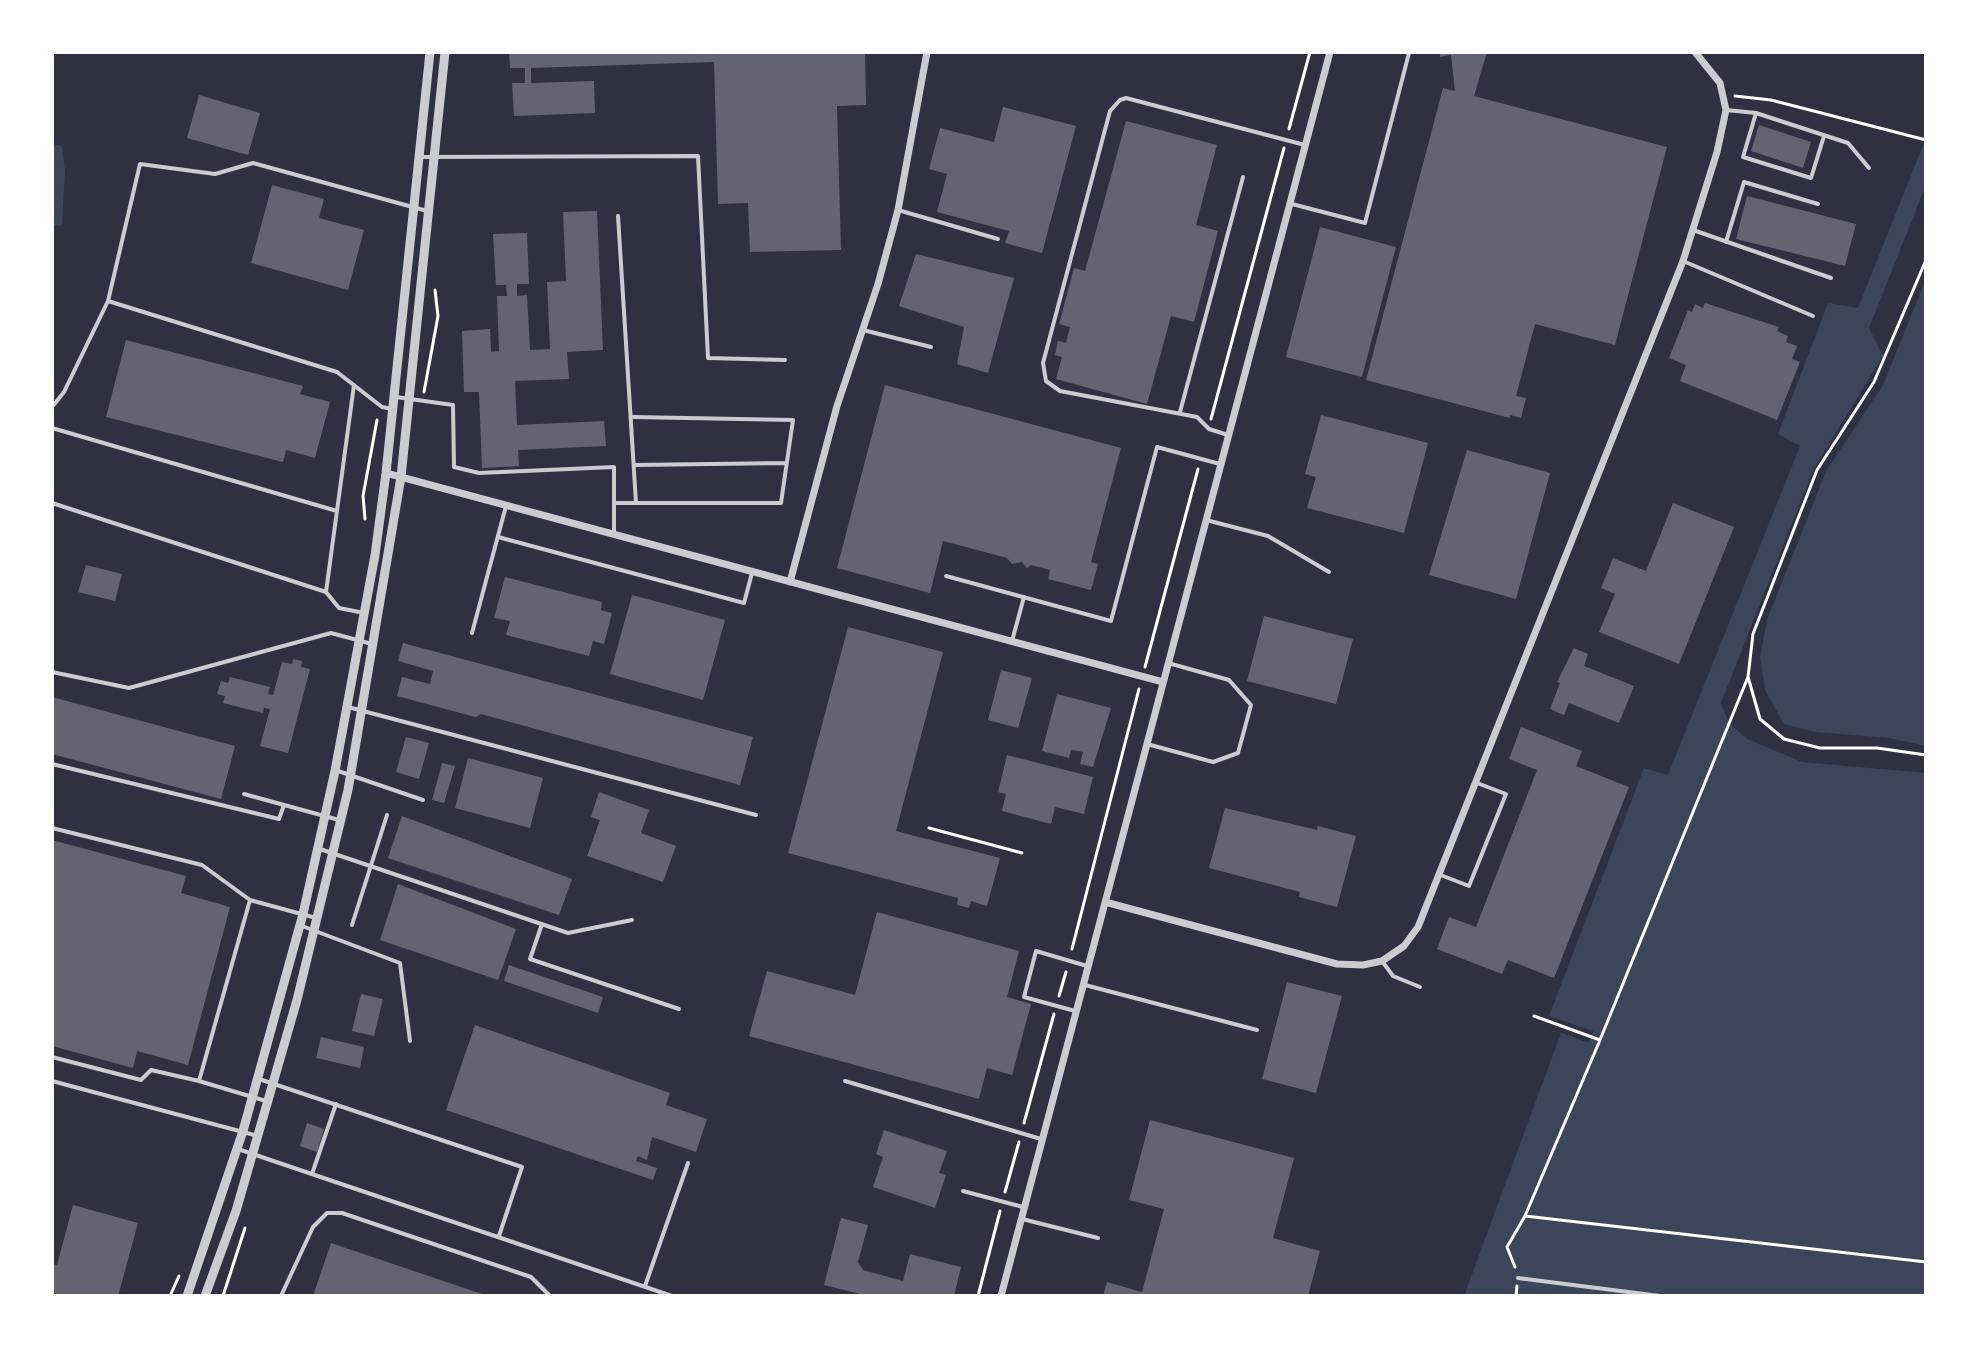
<!DOCTYPE html>
<style>
body{margin:0}
#map{position:relative;width:1978px;height:1348px;overflow:hidden;background:#2d3142;font-family:"IBM Plex Sans",sans-serif}
canvas{display:block}
.frame{position:absolute;inset:0;border:54px solid #fff;pointer-events:none}
</style>
<div id="map">
<canvas width="1978" height="1348"></canvas>
<div class="frame"></div>
</div>
<script>
const ctx = document.querySelector('canvas').getContext('2d');
ctx.lineJoin = 'round';
function fill(path, color) { ctx.fillStyle = color; ctx.fill(path, 'evenodd'); }
const toPath = rows => new Path2D(rows.map(r => 'M' + r).join(''));
function stroke(path, color, width, dash) { ctx.strokeStyle = color; ctx.lineWidth = width; ctx.lineCap = dash ? 'butt' : 'round'; ctx.setLineDash(dash || []); ctx.stroke(path); }
const green = toPath([
 [1926,138,1926,185,1869,328,1883,356,1813,470,1721,703,1729,723,1747,739,1802,762,1926,773,1926,1296,1464,1296,1561,1033,1589,1043,1593,1031,1549,1016,1644,768,1668,775,1800,446,1778,434,1828,303,1858,308],
 [52,144,62,146,65,171,62,225,52,226],
 [1926,279,1926,746,1889,738,1815,732,1784,724,1765,690,1760,657,1767,620,1826,471,1883,385]
]);
const building = toPath([
 [509,52,865,52,866,105,837,106,841,250,750,252,748,203,718,204,714,62,531,68,531,83,594,81,595,113,514,116,512,83,525,83,525,68,510,68],
 [1440,52,1487,52,1474,96,1667,147,1615,345,1535,324,1516,396,1526,398,1521,418,1510,415,1510,418,1366,380,1443,88,1455,91,1451,55,1440,57],
 [199,95,260,113,248,155,187,138],
 [1003,107,1076,126,1042,253,1005,243,1009,231,937,212,947,174,929,169,940,128,994,142],
 [1126,121,1217,145,1196,225,1218,231,1194,322,1171,316,1147,404,1056,379,1062,357,1055,355,1058,341,1066,343,1070,327,1059,324,1074,268,1085,271],
 [1759,125,1811,142,1803,168,1751,151],
 [272,185,324,199,319,218,364,230,348,290,251,263],
 [1747,196,1856,224,1845,266,1736,239],
 [597,211,603,350,567,352,569,379,515,381,517,425,604,421,606,446,518,450,519,466,482,468,479,392,464,392,462,331,490,329,491,352,499,351,497,296,507,296,506,285,496,285,493,234,527,233,529,284,517,284,517,296,527,295,530,350,550,349,547,282,566,281,563,212],
 [1320,227,1396,247,1362,377,1286,357],
 [916,254,1014,278,988,373,957,364,964,327,899,306],
 [1705,303,1779,327,1777,331,1788,336,1786,342,1797,346,1792,359,1800,362,1777,420,1680,381,1686,365,1669,358,1688,310,1692,312,1695,304,1703,308],
 [126,340,303,386,300,394,330,402,315,458,286,450,283,462,106,417],
 [885,385,1121,448,1091,562,1098,564,1091,590,1048,579,1050,570,1031,565,1027,568,1022,562,1012,564,1007,558,943,541,930,593,837,568],
 [1321,415,1428,443,1404,533,1307,508,1316,477,1305,474],
 [1467,450,1550,473,1516,599,1429,575],
 [1673,503,1734,527,1679,664,1599,632,1615,594,1601,588,1613,558,1646,571],
 [86,565,122,574,115,601,78,592],
 [505,577,602,602,601,610,612,613,604,644,593,641,589,656,506,635,510,621,494,618],
 [632,595,725,620,703,700,610,674],
 [1264,616,1353,639,1336,704,1247,681],
 [848,627,943,652,896,831,1000,858,987,906,971,901,969,908,957,905,958,898,788,853],
 [403,643,753,737,740,785,481,714,475,717,397,696,402,677,430,684,433,671,398,661],
 [1574,648,1588,654,1584,666,1634,686,1619,723,1569,703,1564,715,1550,709,1560,683,1557,682],
 [293,659,302,661,301,667,310,669,288,753,260,746,270,709,264,708,263,713,223,703,225,696,217,694,221,681,228,683,230,677,270,687,268,694,273,695,282,662,292,664],
 [1001,670,1032,678,1018,728,988,720],
 [1057,694,1111,708,1093,767,1080,764,1083,752,1071,750,1069,758,1042,751],
 [52,697,235,746,221,799,52,754],
 [1521,727,1582,751,1576,766,1629,787,1554,978,1508,960,1502,974,1437,949,1449,917,1476,927,1537,770,1509,759],
 [406,737,429,743,419,779,396,772],
 [1007,755,1093,777,1084,814,1055,807,1051,824,1002,811,1006,794,998,792],
 [468,758,543,778,530,828,455,808],
 [442,763,455,766,444,803,432,800],
 [599,792,649,810,641,833,676,846,663,882,587,856,600,820,591,817],
 [1225,808,1317,830,1318,826,1356,836,1337,907,1299,897,1300,892,1209,868],
 [402,816,572,879,559,915,388,858],
 [52,840,186,876,181,893,230,907,188,1065,137,1051,133,1068,52,1046],
 [398,884,516,929,498,980,380,940],
 [877,912,1019,951,1007,997,1031,1004,1012,1075,987,1068,979,1099,749,1036,767,971,855,995],
 [509,965,603,997,598,1013,504,981],
 [1287,982,1342,996,1316,1093,1262,1079],
 [361,994,383,999,374,1036,352,1031],
 [475,1025,670,1093,666,1105,707,1119,696,1152,652,1137,647,1160,638,1156,636,1161,657,1168,653,1180,446,1110],
 [321,1037,364,1047,360,1068,316,1058],
 [1150,1120,1294,1158,1273,1238,1320,1251,1308,1296,1103,1296,1107,1282,1142,1292,1164,1209,1129,1200],
 [307,1123,324,1129,317,1152,300,1146],
 [884,1130,947,1151,939,1173,946,1175,935,1208,873,1187,883,1157,876,1154],
 [73,1205,138,1223,118,1296,52,1296,52,1264,57,1265],
 [841,1218,868,1225,858,1262,863,1270,903,1281,910,1254,961,1267,954,1296,868,1296,824,1285],
 [331,1243,485,1295,485,1296,313,1296]
]);
const path = toPath([
 [1735,96,1771,100,1926,140],
 [1289,129,1310,52],
 [1926,260,1874,382,1817,470,1753,634,1748,677,1760,719,1784,739,1820,748,1877,748,1926,755],
 [424,392,438,316,435,290],
 [1211,419,1284,148],
 [365,519,363,496,377,420],
 [1145,667,1198,469],
 [929,828,1022,853],
 [1072,949,1139,689],
 [1059,996,1066,972],
 [1534,1016,1600,1040],
 [1024,1123,1054,1014],
 [1005,1192,1019,1142],
 [1525,1216,1926,1262],
 [1515,1267,1507,1247,1525,1216,1600,1040,1748,677],
 [170,1296,179,1276],
 [223,1296,245,1228],
 [978,1296,1000,1211],
 [1516,1296,1517,1286]
]);
const service = toPath([
 [1726,110,1756,113,1848,143,1869,168],
 [1756,113,1743,157,1811,178,1824,136],
 [421,157,698,156,708,358,785,360],
 [1292,204,1365,223,1409,53],
 [898,210,998,239],
 [618,216,636,503],
 [1693,230,1831,278],
 [1726,242,1744,182,1818,204],
 [1683,261,1813,316],
 [108,301,140,164,215,174,253,163,427,211],
 [863,330,931,347],
 [396,397,453,405,454,467,479,473,614,467,614,535],
 [52,407,64,392,108,301,337,372,382,407,392,409],
 [1180,412,1243,177],
 [52,428,337,511],
 [1228,435,1209,429,1197,417,1060,391,1046,381,1043,363,1110,111,1120,100,1126,98,1305,145],
 [634,465,786,463],
 [52,503,326,592,339,608,364,613],
 [614,503,781,503,793,420,633,417],
 [1206,520,1268,536,1329,572],
 [498,537,744,603,752,573],
 [946,576,1111,621,1157,447,1220,464],
 [326,592,354,385],
 [472,633,506,506],
 [1012,641,1024,597],
 [52,672,129,688,331,633,372,644],
 [348,707,756,815],
 [1147,744,1213,762,1238,753,1251,705,1229,680,1168,663],
 [52,764,279,819,284,805],
 [338,771,423,800],
 [244,794,339,820],
 [52,828,202,865,250,900],
 [320,849,568,933,632,920],
 [1438,874,1469,886,1506,794,1477,783],
 [542,924,530,959,679,1009],
 [352,925,387,815],
 [302,926,400,963,410,1041],
 [1382,961,1393,976,1420,987],
 [1085,985,1257,1030],
 [1075,1011,1024,997,1036,951,1087,966],
 [52,1057,141,1080,151,1070,199,1081],
 [259,1079,522,1167,499,1236],
 [52,1081,258,1136],
 [845,1081,1041,1139],
 [266,1101,199,1081,250,900,316,918],
 [238,1149,672,1296],
 [312,1174,336,1104],
 [963,1191,1023,1207],
 [1022,1219,1098,1238],
 [1518,1278,1660,1296],
 [645,1286,688,1163],
 [281,1296,313,1227,327,1213,342,1213,531,1277,550,1296]
]);
const minor = toPath([
 [386,473,1163,682],
 [790,582,837,406,878,284,898,210,927,52],
 [1105,902,1337,964,1363,965,1382,961,1404,946,1418,927,1683,261,1717,152,1726,110,1720,83,1695,52],
 [1001,1296,1330,52]
]);
const tertiary = toPath([
 [187,1296,243,1131,303,914,335,771,375,555,386,473,430,52],
 [205,1296,236,1211,297,1000,348,790,401,477,445,52]
]);
fill(green, '#3c4559');
fill(building, '#626471');
stroke(path, '#fff', 3);
stroke(service, '#caccd0', 4);
stroke(minor, '#caccd0', 7);
stroke(tertiary, '#caccd0', 9);
</script>
